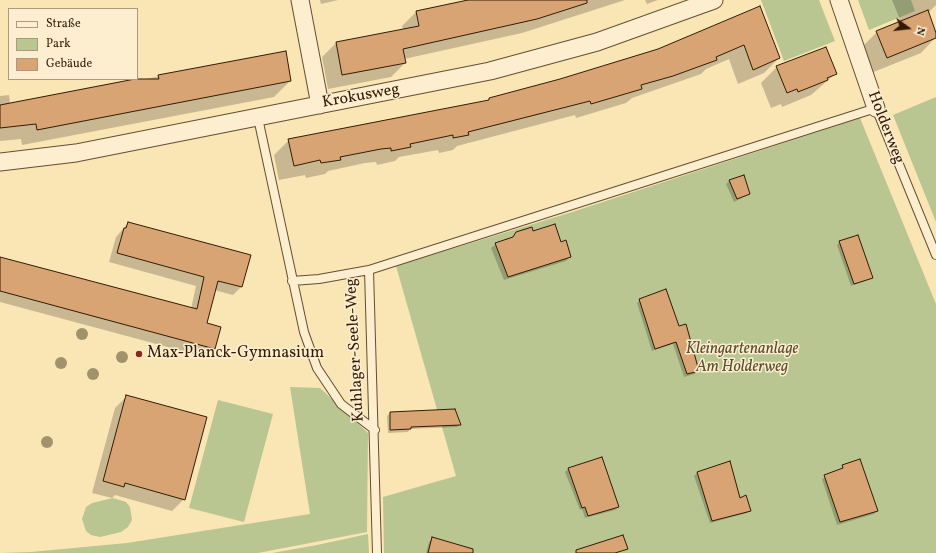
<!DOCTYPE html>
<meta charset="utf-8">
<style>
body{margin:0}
#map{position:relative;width:936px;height:553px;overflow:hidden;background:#fae5b5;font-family:Vollkorn,serif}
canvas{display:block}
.legend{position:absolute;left:8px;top:8px;width:130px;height:72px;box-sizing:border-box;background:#fceecf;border:1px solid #ab9a7e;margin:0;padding:5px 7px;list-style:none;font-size:12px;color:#321b05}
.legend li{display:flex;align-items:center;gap:8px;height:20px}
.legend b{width:20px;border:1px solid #ab9a7e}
.north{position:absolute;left:888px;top:8px;width:40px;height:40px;-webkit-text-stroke:3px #fceecf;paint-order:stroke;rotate:105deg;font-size:11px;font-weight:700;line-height:16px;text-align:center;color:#321b05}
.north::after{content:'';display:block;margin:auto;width:14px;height:18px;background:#321b05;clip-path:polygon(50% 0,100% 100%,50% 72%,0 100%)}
</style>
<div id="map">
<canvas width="936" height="553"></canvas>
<ul class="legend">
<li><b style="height:5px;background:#fceecf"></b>Straße</li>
<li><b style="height:11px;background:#b9c691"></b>Park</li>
<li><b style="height:11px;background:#d9a474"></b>Gebäude</li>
</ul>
<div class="north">N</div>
</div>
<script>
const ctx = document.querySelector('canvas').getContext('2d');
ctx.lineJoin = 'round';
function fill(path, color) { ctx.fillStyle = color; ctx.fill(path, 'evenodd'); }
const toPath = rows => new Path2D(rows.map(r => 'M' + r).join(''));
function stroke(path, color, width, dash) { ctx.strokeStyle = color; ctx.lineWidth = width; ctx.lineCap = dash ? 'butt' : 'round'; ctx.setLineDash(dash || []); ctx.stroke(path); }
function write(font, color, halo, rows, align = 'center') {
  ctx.font = font + ' Vollkorn,serif'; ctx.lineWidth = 3; ctx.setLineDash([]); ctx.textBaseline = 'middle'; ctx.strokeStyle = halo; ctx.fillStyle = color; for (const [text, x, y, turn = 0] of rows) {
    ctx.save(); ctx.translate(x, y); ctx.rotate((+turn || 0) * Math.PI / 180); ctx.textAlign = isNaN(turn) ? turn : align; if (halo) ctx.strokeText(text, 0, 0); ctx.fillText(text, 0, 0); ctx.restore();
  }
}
const green = toPath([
 [761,0,819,0,835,41,784,61],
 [858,0,911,0,915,11,869,30],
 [936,97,936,222,893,115],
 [860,118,936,304,936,553,384,553,383,497,456,476,396,266,569,213],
 [290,387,320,388,368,433,367,532,258,553,0,553,31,552,127,543,310,514],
 [218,400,273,414,244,522,189,508],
 [113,498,126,502,130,507,132,520,128,527,121,532,100,537,91,535,86,531,82,519,86,507,92,503],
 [368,534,369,553,272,553,317,545]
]);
const shadow = toPath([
 [320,0,338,0,321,4],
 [472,0,625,0,522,33,404,59,405,63,391,77,328,89,322,57,336,43,403,30,402,26,416,12],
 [645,0,658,0,647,4],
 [892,0,936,0,936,5,928,13,936,37,921,53,871,73,861,48,877,32,901,22],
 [760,8,779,58,764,73,738,84,729,59,706,69,701,74,632,98,626,103,576,118,575,115,457,146,453,150,439,153,438,150,399,157,395,161,377,165,376,162,365,163,328,171,325,174,306,178,305,175,279,180,274,155,289,140,487,101,489,99,560,80,659,50],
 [285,53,290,81,274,97,22,145,21,139,0,141,0,96,9,95,10,104],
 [777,67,835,74,811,95,782,107,781,104,771,108,761,83],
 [743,176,749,194,734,202,726,184,729,181],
 [128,223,241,287,233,295,214,290,205,324,214,349,205,357,0,302,0,258,191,309,196,286,109,262,116,237],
 [533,232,560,243,570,257,566,261,504,280,491,248,496,244,511,239,516,233],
 [840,242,871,277,868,280,851,286,837,245],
 [640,300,678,328,697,371,695,374,684,377,673,344,652,351,637,303],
 [127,396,184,499,172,511,115,495,112,498,92,493,115,408],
 [390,413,460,424,457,427,410,429,408,432,388,433,387,416],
 [601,458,618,507,615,510,585,518,582,509,580,510,565,472,568,469],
 [730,463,739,499,750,510,747,513,710,523,694,476,697,473],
 [843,466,877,511,874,514,837,525,822,479,840,470],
 [433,538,443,553,426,553,429,542]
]);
const building = toPath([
 [468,0,587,0,587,3,537,19,403,49,406,63,342,75,336,42,419,26,416,11,468,0],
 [760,6,780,58,753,70,744,45,716,57,717,60,673,76,641,85,642,89,591,104,590,101,468,132,469,135,453,138,453,135,410,144,411,147,391,151,391,148,381,149,340,157,341,160,321,163,320,160,294,166,288,139,489,100,489,98,560,79,658,49,760,6],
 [928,10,936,33,936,38,887,58,876,31,928,10],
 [826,47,837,74,827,78,828,80,798,92,797,89,787,93,776,66,826,47],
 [286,51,291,81,37,130,36,124,0,128,0,105,135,79,159,79,158,75,286,51],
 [744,175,750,194,737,199,729,180,744,175],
 [128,222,251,255,242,287,218,281,207,323,221,327,215,349,0,291,0,257,197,309,204,277,117,253,124,228,126,228,128,222],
 [555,224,561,242,566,240,571,257,508,277,495,243,513,237,516,232,532,227,533,231,555,224],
 [858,235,873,278,854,284,839,241,858,235],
 [666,289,679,326,686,324,699,371,687,374,676,342,655,349,639,299,666,289],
 [126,395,207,417,185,500,125,483,124,487,103,481,126,395],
 [455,409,461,425,411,427,411,429,390,430,390,412,455,409],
 [602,457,619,507,588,516,585,507,582,508,568,468,602,457],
 [860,459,878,511,840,522,824,475,843,468,842,465,860,459],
 [730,461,740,498,746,495,751,511,712,521,697,472,730,461],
 [623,535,628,549,615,553,576,553,576,550,623,535],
 [432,537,473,549,473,553,428,553,432,537]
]);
const lane = toPath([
 [258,118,304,332,317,368,341,404,375,430],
 [369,270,876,108,936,255],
 [292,281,319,279,369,270,377,553]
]);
const street = toPath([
 [300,0,320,105],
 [839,0,876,108],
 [0,162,76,153,490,71,597,42,714,0]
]);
const trees = [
 [82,334],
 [122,357],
 [61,363],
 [93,374],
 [47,442]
];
const markers = [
 [139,354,4,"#8f2418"]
];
const streetNames = [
 ["Krokusweg",361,97,-10],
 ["Holderweg",885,128,69],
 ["Kuhlager-Seele-Weg",356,350,-93]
];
const parkNames = [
 ["Kleingartenanlage",742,350],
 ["Am Holderweg",742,368]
];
const poiNames = [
 ["Max-Planck-Gymnasium",147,354]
];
fill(green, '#b9c691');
fill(shadow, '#0003');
fill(building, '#d9a474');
stroke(building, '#321b05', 1);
stroke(lane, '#644e31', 10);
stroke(street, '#644e31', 19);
stroke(lane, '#fceecf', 8);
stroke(street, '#fceecf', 17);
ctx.fillStyle = '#a2926b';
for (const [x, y] of trees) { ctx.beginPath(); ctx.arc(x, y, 6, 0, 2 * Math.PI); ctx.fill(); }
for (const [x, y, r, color] of markers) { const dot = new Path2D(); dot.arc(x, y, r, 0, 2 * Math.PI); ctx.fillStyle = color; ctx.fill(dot); stroke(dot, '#fceecf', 1.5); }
write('16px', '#321b05', '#fceecf', streetNames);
write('italic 16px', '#5a4e2f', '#fceecf', parkNames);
write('16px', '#321b05', '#fceecf', poiNames, 'left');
</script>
